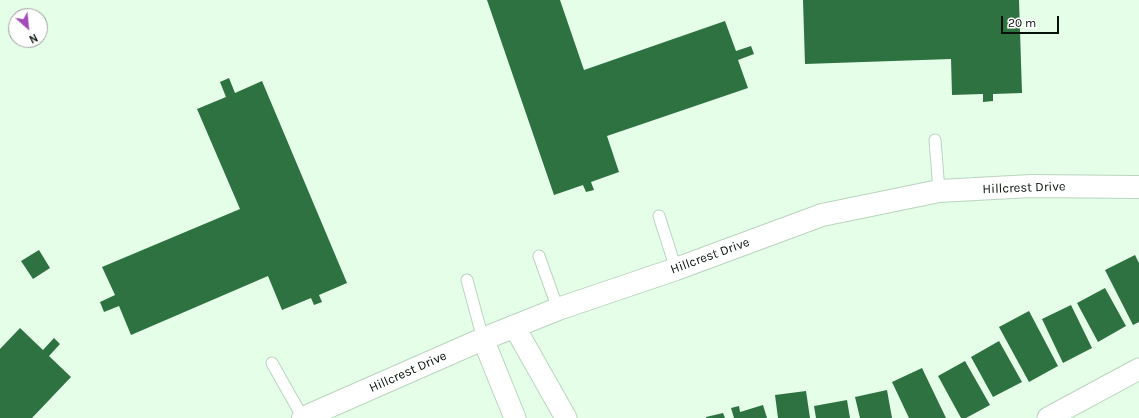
<!DOCTYPE html>
<style>
body{margin:0}
#map{position:relative;width:1139px;height:418px;overflow:hidden;background:#e4fee8;font-family:Karla,sans-serif}
canvas{display:block}
.north{position:absolute;left:8px;top:8px;width:40px;height:40px;box-sizing:border-box;background:#fff;border:1px solid #9c9f9d;border-radius:50%;rotate:153deg;font-size:11px;font-weight:700;line-height:16px;text-align:center;color:#071009}
.north::after{content:'';display:block;margin:auto;width:14px;height:18px;background:#a04bb9;clip-path:polygon(50% 0,100% 100%,50% 72%,0 100%)}
.scale{position:absolute;left:1001px;top:16px;width:58px;height:18px;box-sizing:border-box;border:2px solid #071009;border-top:0;padding-left:5px;font-size:12px;line-height:14px;white-space:nowrap;color:#071009;-webkit-text-stroke:3px #fff;paint-order:stroke}
</style>
<div id="map">
<canvas width="1139" height="418"></canvas>
<div class="north">N</div>
<div class="scale">20 m</div>
</div>
<script>
const ctx = document.querySelector('canvas').getContext('2d');
ctx.lineJoin = 'round';
function fill(path, color) { ctx.fillStyle = color; ctx.fill(path, 'evenodd'); }
const toPath = rows => new Path2D(rows.map(r => 'M' + r).join(''));
function stroke(path, color, width, dash) { ctx.strokeStyle = color; ctx.lineWidth = width; ctx.lineCap = dash ? 'butt' : 'round'; ctx.setLineDash(dash || []); ctx.stroke(path); }
function write(font, color, halo, rows, align = 'center') {
  ctx.font = font + ' Karla,sans-serif'; ctx.lineWidth = 3; ctx.setLineDash([]); ctx.textBaseline = 'middle'; ctx.strokeStyle = halo; ctx.fillStyle = color; for (const [text, x, y, turn = 0] of rows) {
    ctx.save(); ctx.translate(x, y); ctx.rotate((+turn || 0) * Math.PI / 180); ctx.textAlign = isNaN(turn) ? turn : align; if (halo) ctx.strokeText(text, 0, 0); ctx.fillText(text, 0, 0); ctx.restore();
  }
}
const building = toPath([
 [487,0,560,0,584,70,725,21,736,51,751,46,754,54,738,60,748,88,607,136,619,172,591,182,594,190,586,192,583,185,554,195],
 [803,0,1019,0,1022,93,993,94,993,101,983,102,983,94,952,95,951,59,805,64],
 [229,78,235,93,262,81,347,283,319,295,322,302,314,305,311,298,282,310,268,276,131,335,119,306,104,312,100,302,115,295,102,267,240,209,197,109,226,97,220,82],
 [39,250,50,268,33,279,21,261],
 [1135,255,1139,263,1139,322,1133,325,1105,270],
 [1105,288,1126,326,1098,342,1077,303],
 [1071,305,1092,348,1063,363,1042,319],
 [1029,311,1058,366,1029,382,999,327],
 [20,328,43,350,54,338,60,344,49,356,71,377,32,418,0,418,0,349],
 [999,341,1022,382,993,397,971,357],
 [965,361,990,405,966,418,961,418,938,376],
 [922,368,946,418,909,418,892,382],
 [887,390,892,418,860,418,855,397],
 [806,391,810,418,778,418,775,395],
 [847,400,850,418,816,418,814,406],
 [763,405,767,418,734,418,731,408,739,406,740,412],
 [723,413,725,418,706,418,706,417]
]);
const lane = toPath([
 [935,140,939,191],
 [659,216,676,269],
 [539,256,558,309],
 [467,280,483,339],
 [272,363,303,418]
]);
const street = toPath([
 [514,326,566,418],
 [483,339,515,418],
 [1048,418,1139,369]
]);
const secondary = toPath([
 [303,418,483,339,558,309,676,269,822,215,939,191,1031,186,1139,187]
]);
const streetNames = [
 ["Hillcrest Drive",1024,188,-2],
 ["Hillcrest Drive",710,256,-20],
 ["Hillcrest Drive",408,372,-24]
];
fill(building, '#2f7241');
stroke(lane, '#bad4be', 13);
stroke(street, '#bad4be', 23);
stroke(secondary, '#bad4be', 24);
stroke(lane, '#fff', 11);
stroke(street, '#fff', 21);
stroke(secondary, '#fff', 22);
write('13px', '#071009', '#fff', streetNames);
</script>
